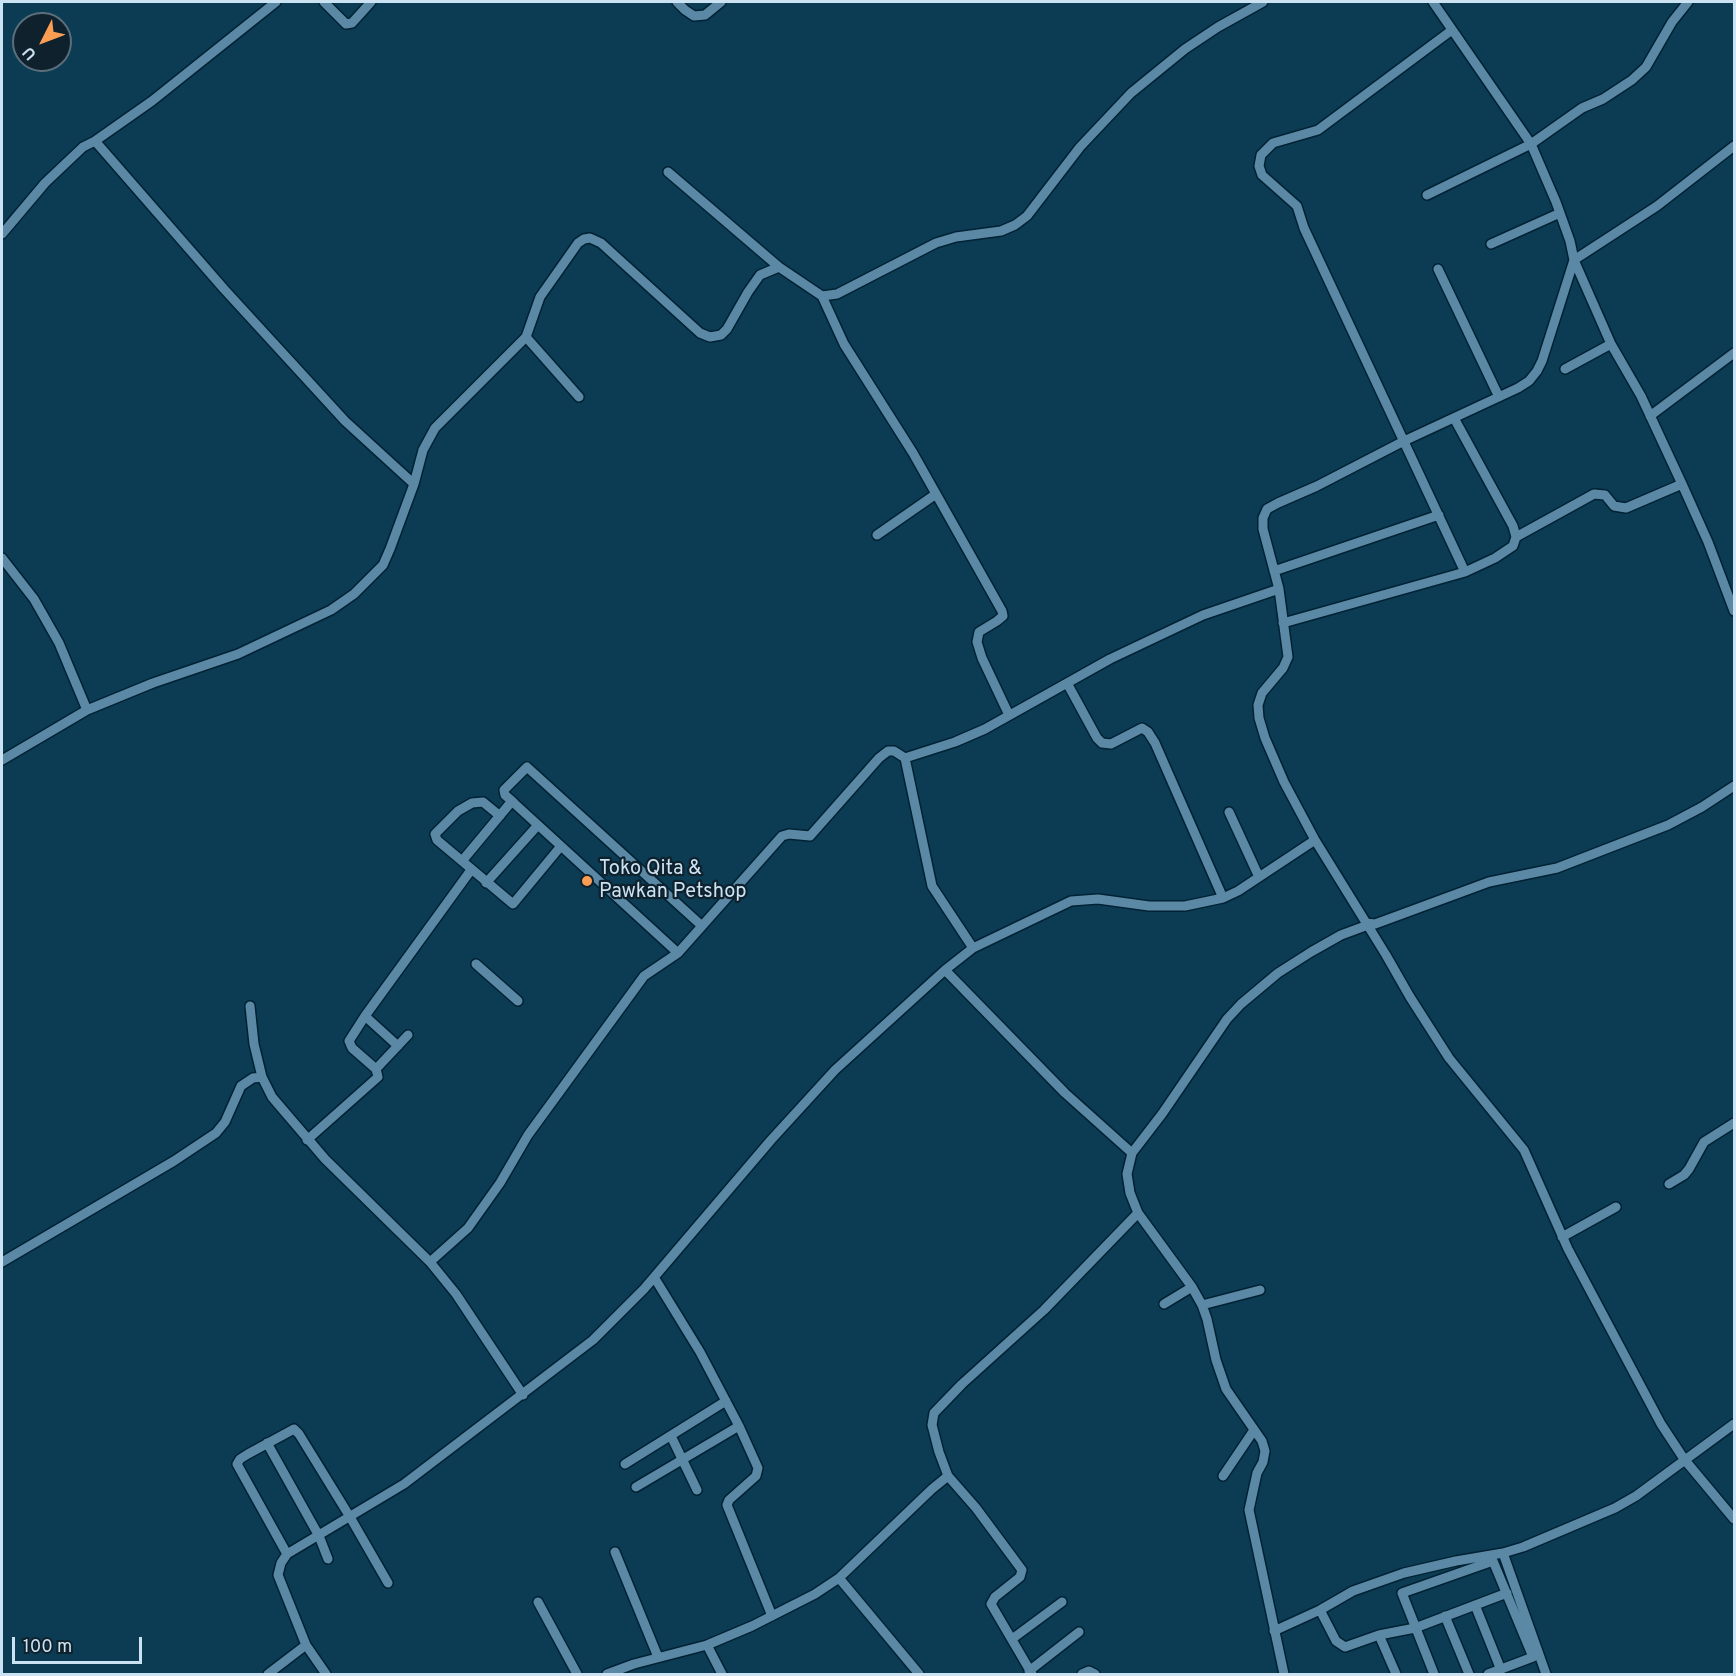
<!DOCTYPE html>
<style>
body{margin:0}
#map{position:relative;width:1736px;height:1676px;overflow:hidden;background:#0c3c54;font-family:Overpass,sans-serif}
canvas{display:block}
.frame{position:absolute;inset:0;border:3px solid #cbe2f2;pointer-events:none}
.north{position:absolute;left:12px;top:12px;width:60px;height:60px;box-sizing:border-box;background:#0e212c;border:2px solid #5a6e7b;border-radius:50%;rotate:228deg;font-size:16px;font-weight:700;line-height:24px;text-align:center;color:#cbe2f2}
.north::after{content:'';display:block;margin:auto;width:21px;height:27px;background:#fc9d54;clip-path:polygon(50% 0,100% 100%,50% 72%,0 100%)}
.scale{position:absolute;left:12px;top:1637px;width:130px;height:27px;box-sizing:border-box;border:3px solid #cbe2f2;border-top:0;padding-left:8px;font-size:18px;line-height:21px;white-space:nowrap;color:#cbe2f2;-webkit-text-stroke:4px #0e212c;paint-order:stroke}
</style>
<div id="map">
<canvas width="1736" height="1676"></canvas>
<div class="frame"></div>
<div class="north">U</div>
<div class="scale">100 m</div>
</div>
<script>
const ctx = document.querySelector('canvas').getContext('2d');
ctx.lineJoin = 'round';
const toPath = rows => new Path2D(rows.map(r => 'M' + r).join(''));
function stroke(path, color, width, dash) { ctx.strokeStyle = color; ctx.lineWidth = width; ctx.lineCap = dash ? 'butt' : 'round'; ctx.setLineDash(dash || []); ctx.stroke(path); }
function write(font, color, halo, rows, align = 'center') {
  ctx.font = font + ' Overpass,sans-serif'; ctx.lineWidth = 4.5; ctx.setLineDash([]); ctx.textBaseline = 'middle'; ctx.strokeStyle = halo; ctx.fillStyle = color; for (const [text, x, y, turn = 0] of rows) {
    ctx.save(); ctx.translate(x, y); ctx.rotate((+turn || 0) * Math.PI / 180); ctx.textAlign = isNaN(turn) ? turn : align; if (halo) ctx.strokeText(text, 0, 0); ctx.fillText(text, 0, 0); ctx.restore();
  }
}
const minor = toPath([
 [324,2,346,24,352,23,371,2],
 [677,2,685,10,694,16,705,15,721,2],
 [1433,2,1531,144,1556,202,1570,241,1574,260,1611,344,1641,396,1682,484,1708,542,1734,611],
 [1452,30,1318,130,1273,143,1261,155,1259,166,1262,175,1297,206,1304,228,1465,572],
 [95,141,152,101,276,2],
 [1734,146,1657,206,1574,260,1542,361,1537,371,1529,381,1518,388,1404,441,1317,486,1278,503,1267,509,1263,518,1263,529,1279,589,1288,657,1283,668,1262,693,1258,705,1259,718,1265,738,1284,782,1315,840,1386,955,1410,997,1449,1058,1524,1150,1568,1249,1661,1424,1684,1459,1734,1519],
 [668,172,779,267,822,296,844,344,913,453,1002,611,1003,616,997,621,979,632,977,642,982,658,1009,715],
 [1427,195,1531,144,1582,108,1603,99,1632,80,1646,67,1672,22,1688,2],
 [2,234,45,183,83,147,95,141,224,289,345,421,414,484],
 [1491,244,1560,213],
 [1438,269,1499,397],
 [822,296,837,294,936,243,956,237,1001,231,1015,225,1027,216,1080,147,1131,93,1185,49,1218,27,1263,2],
 [526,337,579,397],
 [1565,369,1611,344],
 [1650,416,1734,353],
 [877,535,936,494],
 [1516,537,1594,494,1605,495,1614,506,1626,508,1682,484],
 [2,558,34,599,59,643,87,710],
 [1274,571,1439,515],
 [1283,623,1465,572,1495,558,1513,546,1516,537,1513,526,1454,418],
 [1067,683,1097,738,1102,743,1111,744,1142,728,1148,732,1155,743,1223,898],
 [2,760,87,710,153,683,238,654,331,610,354,594,383,565,390,549,414,484,423,450,435,428,526,337,540,297,578,243,584,239,590,238,601,243,700,333,710,337,721,335,727,329,748,292,760,275,779,267],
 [512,801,505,795,504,790,527,767,702,926],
 [1229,812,1259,877],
 [561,846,513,904,462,861,512,801,515,804,678,953],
 [462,861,437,840,435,834,458,811,472,803,483,802,500,816],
 [486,883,538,825],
 [1366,923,1375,924,1386,920,1489,882,1557,868,1668,825,1702,807,1734,786],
 [973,948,932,886,905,758,955,742,985,729,1110,659,1203,615,1279,589],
 [476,964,518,1001],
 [945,970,1065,1093,1132,1153],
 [250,1006,254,1044,262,1077,272,1097,325,1159,430,1262],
 [365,1016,398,1046],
 [376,1069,408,1035],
 [307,1140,378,1077,376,1069,352,1048,349,1041,365,1016,471,870],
 [1669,1184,1684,1175,1689,1169,1704,1142,1734,1123],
 [1562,1237,1616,1207],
 [2,1262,174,1161,216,1133,225,1122,241,1086,253,1078,262,1077],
 [654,1277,700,1352,739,1426,758,1468,756,1476,729,1500,727,1505,772,1616],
 [1164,1304,1192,1287],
 [1202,1305,1260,1290],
 [523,1395,456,1294,430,1262,468,1228,500,1183,528,1135,644,976,678,953,782,836,789,834,810,836,879,758,888,751,894,751,905,758],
 [671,1436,697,1490],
 [267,1443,319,1536,328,1559],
 [625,1464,726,1401],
 [948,1476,939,1452,932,1425,934,1413,962,1384,1044,1310,1138,1213],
 [1223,1476,1254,1430],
 [636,1487,739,1426],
 [615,1552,658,1657],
 [1503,1553,1523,1547,1615,1508,1636,1496,1734,1424],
 [287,1554,237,1464,240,1459,248,1454,294,1429,299,1434,350,1517,388,1583],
 [839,1578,919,1674],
 [538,1602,577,1674],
 [1475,1605,1501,1670],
 [1320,1610,1353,1591,1404,1573,1456,1561,1503,1553,1546,1674],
 [1445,1616,1469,1674],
 [1274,1631,1320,1610,1336,1641,1345,1647,1379,1635,1415,1628,1507,1593],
 [1379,1635,1396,1674],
 [1012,1639,1062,1602],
 [306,1645,326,1674],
 [707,1645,722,1674],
 [1029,1671,1079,1632],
 [268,1674,306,1645,278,1575,281,1563,287,1554,404,1484,593,1340,644,1289,771,1140,835,1070,945,970,973,948,1071,901,1098,899,1149,906,1185,906,1223,898,1238,891,1315,840],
 [607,1674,634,1664,707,1645,752,1626,815,1594,839,1578,932,1489,948,1476,976,1508,1022,1570,1020,1577,995,1597,991,1604,1032,1674],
 [1082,1674,1089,1671,1095,1674],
 [1284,1674,1249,1510,1257,1473,1263,1462,1265,1451,1262,1441,1226,1389,1216,1360,1207,1319,1202,1305,1192,1287,1138,1213,1130,1193,1127,1174,1132,1153,1162,1114,1227,1019,1241,1004,1278,973,1311,952,1341,935,1368,925],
 [1434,1674,1402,1593,1493,1561,1533,1657,1488,1674]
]);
const markers = [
 [587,881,6,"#fc9d54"]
];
const poiNames = [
 ["Toko Qita &",599,870],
 ["Pawkan Petshop",599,893]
];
stroke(minor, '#002234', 12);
stroke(minor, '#5b88a4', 9);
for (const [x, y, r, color] of markers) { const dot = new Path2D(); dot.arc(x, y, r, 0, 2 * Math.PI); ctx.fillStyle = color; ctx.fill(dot); stroke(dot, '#0e212c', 2); }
write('20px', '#cbe2f2', '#0e212c', poiNames, 'left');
</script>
